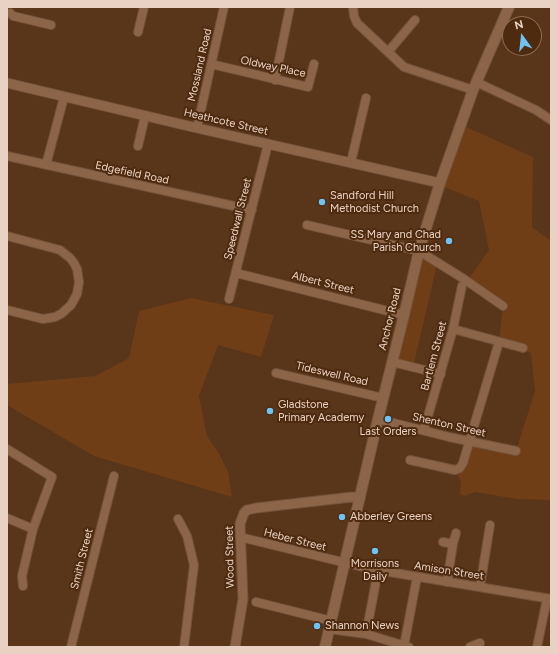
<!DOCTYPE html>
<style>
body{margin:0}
#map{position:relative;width:558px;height:654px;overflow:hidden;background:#59351a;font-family:Figtree,sans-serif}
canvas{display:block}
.frame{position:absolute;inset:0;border:8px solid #e9d2c3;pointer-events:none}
.north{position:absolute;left:502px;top:16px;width:40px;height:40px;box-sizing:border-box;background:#4e2a0e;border:1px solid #8c6d56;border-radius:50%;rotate:345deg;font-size:11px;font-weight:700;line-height:16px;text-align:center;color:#e9d2c3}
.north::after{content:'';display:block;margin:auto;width:14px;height:18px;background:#6ec2f3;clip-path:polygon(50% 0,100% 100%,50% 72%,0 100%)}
</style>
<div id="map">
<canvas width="558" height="654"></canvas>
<div class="frame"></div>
<div class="north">N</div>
</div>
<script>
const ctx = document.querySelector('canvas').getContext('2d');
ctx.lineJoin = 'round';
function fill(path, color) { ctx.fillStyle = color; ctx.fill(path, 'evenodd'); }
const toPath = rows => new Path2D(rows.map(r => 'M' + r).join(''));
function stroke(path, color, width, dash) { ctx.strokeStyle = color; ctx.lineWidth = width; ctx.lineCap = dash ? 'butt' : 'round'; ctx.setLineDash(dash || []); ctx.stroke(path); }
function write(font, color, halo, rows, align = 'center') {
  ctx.font = font + ' Figtree,sans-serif'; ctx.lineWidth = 4; ctx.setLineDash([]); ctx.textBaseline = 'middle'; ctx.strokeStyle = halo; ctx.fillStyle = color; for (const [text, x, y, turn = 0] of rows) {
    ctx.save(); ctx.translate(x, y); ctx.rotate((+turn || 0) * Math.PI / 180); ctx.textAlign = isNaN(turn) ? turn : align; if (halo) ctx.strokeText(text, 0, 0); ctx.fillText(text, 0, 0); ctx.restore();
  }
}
const green = toPath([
 [466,127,533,157,532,227,551,241,551,500,517,499,475,492,464,496,460,494,461,481,455,470,460,468,469,441,516,451,535,391,531,353,499,342,503,306,467,281,489,250,479,201,444,187],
 [419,251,438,260,413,368,392,362],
 [191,298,274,315,261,357,218,345,199,396,207,436,220,455,228,472,232,497,94,456,7,405,7,384,95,376,129,358,139,311]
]);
const minor = toPath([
 [353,7,354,16,357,23,404,67,473,90],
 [10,13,13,16,51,25],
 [138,32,144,7],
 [388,52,415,20],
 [211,64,308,87,314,64],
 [275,80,290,7],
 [476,82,536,110,551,120],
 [197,128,224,7],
 [138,146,145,116],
 [7,156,252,210],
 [351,162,366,98],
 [46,165,64,97],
 [307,225,419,251,464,279,503,306],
 [7,236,60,250,70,258,74,263,77,269,79,282,77,294,71,305,61,314,55,317,43,319,7,310],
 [236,273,404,315],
 [229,299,268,144],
 [453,329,523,348],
 [392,362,441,374],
 [276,373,383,398],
 [378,419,449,437,516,451],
 [424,430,453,329,462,286],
 [7,449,52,477,33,529,22,576,23,586],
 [410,460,455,470,460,468,463,463,499,342],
 [7,518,33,529],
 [178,519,187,536,194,565,184,647],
 [240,537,371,569,551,599],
 [443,542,453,544],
 [447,582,453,544,456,533],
 [480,587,490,525],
 [256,602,332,621],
 [329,629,366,634,409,647],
 [366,634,377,576],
 [404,646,417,577],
 [71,647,114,476],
 [470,647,480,643],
 [537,647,547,599]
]);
const tertiary = toPath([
 [7,83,197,128,440,183],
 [235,647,243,599,240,524,244,513,247,510,256,508,352,497,360,498]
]);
const secondary = toPath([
 [325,647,378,419,404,315,419,251,440,183,473,90,509,7]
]);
const markers = [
 [322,202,4,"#6ec2f3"],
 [449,241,4,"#6ec2f3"],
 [270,411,4,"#6ec2f3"],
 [388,419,4,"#6ec2f3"],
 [342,517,4,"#6ec2f3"],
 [375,551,4,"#6ec2f3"],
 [317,626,4,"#6ec2f3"]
];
const streetNames = [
 ["Mossland Road",200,65,-77],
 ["Oldway Place",273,67,12],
 ["Heathcote Street",226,122,13],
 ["Edgefield Road",132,173,12],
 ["Speedwall Street",238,219,-76],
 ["Albert Street",323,283,14],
 ["Anchor Road",390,319,-76],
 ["Bartlem Street",434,356,-75],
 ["Tideswell Road",332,374,13],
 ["Shenton Street",449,425,13],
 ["Heber Street",295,540,14],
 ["Wood Street",230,557,-91],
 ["Smith Street",82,559,-76],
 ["Amison Street",449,571,9]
];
const poiNames = [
 ["Sandford Hill",330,196],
 ["Methodist Church",330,209],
 ["SS Mary and Chad",441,235,"right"],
 ["Parish Church",441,248,"right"],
 ["Gladstone",278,405],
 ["Primary Academy",278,418],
 ["Last Orders",388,432,"center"],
 ["Abberley Greens",350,517],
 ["Morrisons",375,564,"center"],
 ["Daily",375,577,"center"],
 ["Shannon News",325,626]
];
fill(green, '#6f3e17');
stroke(minor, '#71523a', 10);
stroke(tertiary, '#71523a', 11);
stroke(secondary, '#71523a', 12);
stroke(minor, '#8c6448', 8);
stroke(tertiary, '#8c6448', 9);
stroke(secondary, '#8c6448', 10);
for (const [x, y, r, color] of markers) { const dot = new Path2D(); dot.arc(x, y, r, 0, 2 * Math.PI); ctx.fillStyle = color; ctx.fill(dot); stroke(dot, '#4e2a0e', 1.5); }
write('11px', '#e9d2c3', '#4e2a0e', streetNames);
write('11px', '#e9d2c3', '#4e2a0e', poiNames, 'left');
</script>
